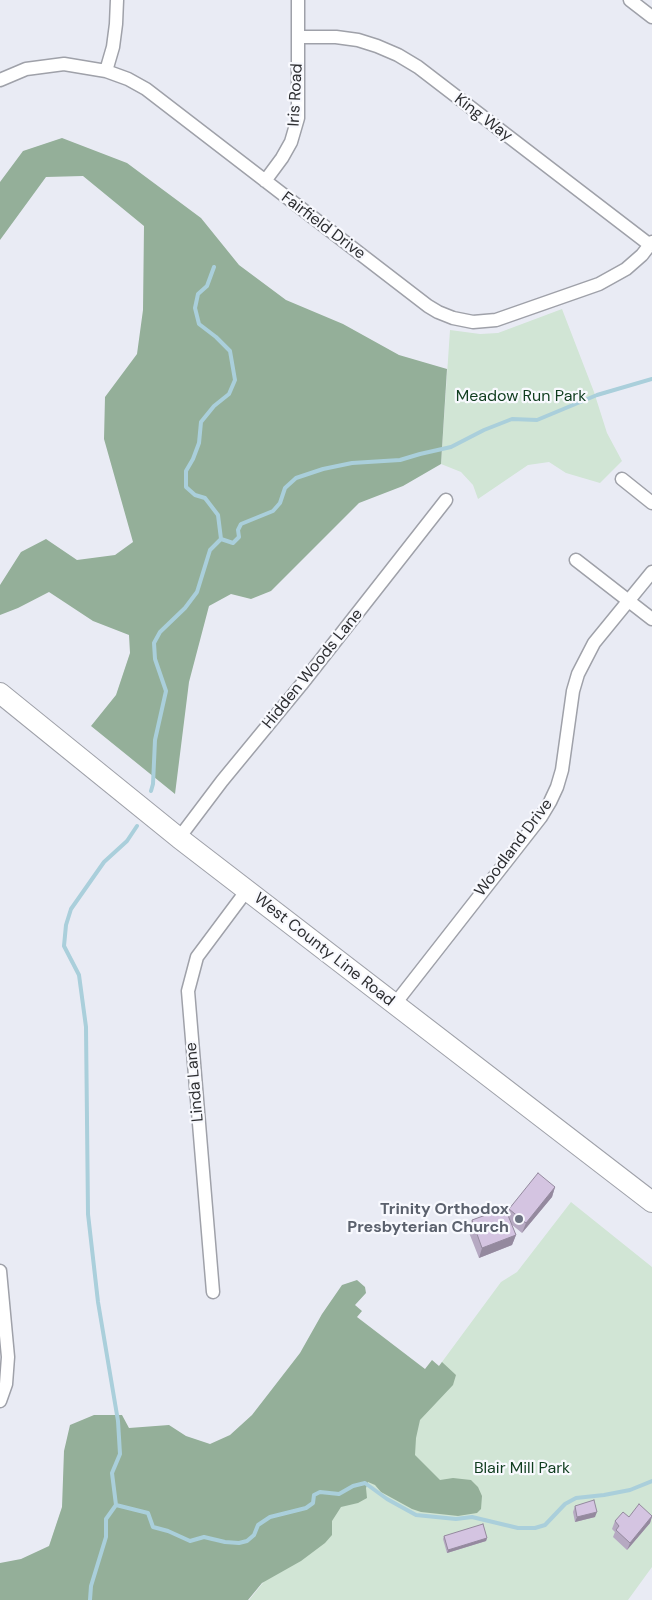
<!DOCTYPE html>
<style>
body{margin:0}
canvas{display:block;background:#e9ebf4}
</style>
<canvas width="652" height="1600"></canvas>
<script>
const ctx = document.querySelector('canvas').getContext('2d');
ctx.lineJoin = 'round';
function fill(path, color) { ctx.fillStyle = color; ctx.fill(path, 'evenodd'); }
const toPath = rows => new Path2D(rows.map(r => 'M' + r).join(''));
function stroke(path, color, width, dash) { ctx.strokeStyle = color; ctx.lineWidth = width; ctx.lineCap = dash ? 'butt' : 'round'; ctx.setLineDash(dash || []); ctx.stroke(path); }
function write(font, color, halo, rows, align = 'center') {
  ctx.font = font + ' "DM Sans",sans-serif'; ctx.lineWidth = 4.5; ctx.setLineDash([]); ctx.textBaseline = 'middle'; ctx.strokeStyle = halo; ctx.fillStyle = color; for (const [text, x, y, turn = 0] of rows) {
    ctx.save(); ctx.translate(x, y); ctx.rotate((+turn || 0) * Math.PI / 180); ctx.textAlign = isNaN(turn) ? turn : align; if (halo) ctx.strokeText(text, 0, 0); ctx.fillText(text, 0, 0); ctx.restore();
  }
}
const green = toPath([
 [562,309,594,392,607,433,622,461,600,483,566,473,549,462,528,465,478,499,473,485,461,472,441,464,450,330,480,334,498,333],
 [571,1202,652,1267,652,1567,628,1600,249,1600,439,1366,501,1282,517,1272]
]);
const forest = toPath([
 [62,138,127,163,201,218,239,265,286,300,343,324,399,355,447,369,441,464,403,486,359,503,271,591,251,599,231,594,209,606,189,682,175,794,91,726,116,695,130,653,129,635,93,621,49,592,18,608,0,615,0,585,21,552,46,539,77,560,115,555,133,542,104,439,105,397,137,354,143,310,144,226,83,176,46,177,0,240,0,182,23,151],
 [357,1280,365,1287,366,1293,355,1305,362,1311,357,1317,425,1369,432,1360,439,1366,442,1362,456,1375,453,1385,420,1420,416,1438,415,1455,440,1480,453,1478,471,1480,478,1487,482,1496,481,1509,477,1513,458,1516,421,1512,412,1509,381,1492,375,1485,368,1482,366,1488,367,1498,358,1503,341,1507,332,1521,332,1535,325,1543,301,1561,262,1583,248,1600,0,1600,0,1563,21,1559,49,1546,62,1507,64,1451,70,1425,94,1415,122,1415,129,1428,169,1425,186,1436,210,1444,230,1435,252,1415,300,1353,322,1314,342,1285]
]);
const stream = toPath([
 [221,539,233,543,239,537,238,530,241,524,273,511,280,503,285,488,296,478,323,469,352,463,400,460,420,454,451,447,484,430,512,419,537,420,597,395,652,379],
 [151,791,153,784,155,740,166,691,155,659,154,643,160,632,185,608,197,592,210,550,221,539,218,515,205,498,195,495,186,487,186,471,193,459,199,443,201,422,214,406,229,394,235,380,230,351,216,337,199,324,195,308,198,294,207,286,214,267],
 [116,1505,148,1513,153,1527,168,1531,190,1541,204,1537,225,1542,239,1543,247,1541,254,1535,258,1525,270,1517,306,1508,313,1503,314,1495,320,1492,339,1494,353,1486,365,1483,387,1499,416,1515,456,1519,472,1517,518,1528,535,1528,545,1525,565,1504,576,1498,604,1495,630,1490,652,1481],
 [90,1600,91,1586,106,1537,106,1519,116,1505,112,1473,120,1454,118,1421,98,1302,88,1214,86,1027,79,975,64,946,66,925,71,909,104,862,127,841,137,826]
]);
const street = toPath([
 [630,0,652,17],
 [298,37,336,37,358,40,377,46,398,55,418,67,650,245],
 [106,71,113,47,116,24,117,0],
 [0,80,26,69,64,64,106,71,128,79,146,89,428,306,438,312,453,318,473,322,496,320,599,284,626,269,642,255,652,242],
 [265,181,282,158,291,142,298,118,298,0],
 [622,479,652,503],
 [576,560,652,619],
 [179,838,222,781,301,685,446,500],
 [394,1005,541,817,550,802,557,787,562,770,573,691,578,674,594,643,652,572],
 [0,1271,8,1357,6,1384,0,1401],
 [213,1292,188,991,197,957,247,890]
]);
const primary = toPath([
 [0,693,179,838,652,1202]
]);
const wall = toPath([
 [555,1187,552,1197,522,1233,511,1224,516,1235,512,1245,479,1258,468,1230,472,1220,507,1214,509,1209],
 [575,1506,595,1517,575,1522,573,1512],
 [629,1517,652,1517,650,1523,627,1550,613,1537,615,1532,612,1529,615,1521],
 [444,1536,487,1538,486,1541,447,1553,443,1539]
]);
const shadedWall = toPath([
 [555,1187,552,1197,522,1233,526,1223],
 [516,1235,512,1245,479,1258,482,1248],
 [597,1512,595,1517,575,1522,577,1517],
 [652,1516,650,1523,627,1550,630,1543],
 [487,1538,486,1541,447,1553,448,1550]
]);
const building = toPath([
 [538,1173,555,1187,526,1223,509,1209,538,1173],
 [505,1208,516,1235,482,1248,472,1220,505,1208],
 [594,1500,597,1512,577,1517,575,1506,594,1500],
 [639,1504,652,1516,630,1543,616,1530,619,1526,615,1521,623,1512,629,1517,639,1504],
 [483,1524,487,1538,448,1550,444,1536,483,1524]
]);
const markers = [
 [519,1219,5,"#6b7280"]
];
const streetNames = [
 ["Iris Road",296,95,-87],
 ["King Way",483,118,37],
 ["Fairfield Drive",323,226,37],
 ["Hidden Woods Lane",313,669,-51],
 ["Woodland Drive",514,848,-53],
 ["West County Line Road",324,950,38],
 ["Linda Lane",195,1082,-95]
];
const parkNames = [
 ["Meadow Run Park",521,397],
 ["Blair Mill Park",522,1469]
];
const worshipNames = [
 ["Trinity Orthodox",509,1210],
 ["Presbyterian Church",509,1228]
];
fill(green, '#d1e5d5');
fill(forest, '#94af99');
stroke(stream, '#aacfdb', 4);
stroke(street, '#9fa1a9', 15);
stroke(primary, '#9fa1a9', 22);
stroke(street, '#fff', 12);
stroke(primary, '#fff', 20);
fill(wall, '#b6a9c2');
fill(shadedWall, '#94899e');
fill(building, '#d4c4e1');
stroke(building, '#94899e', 1);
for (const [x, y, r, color] of markers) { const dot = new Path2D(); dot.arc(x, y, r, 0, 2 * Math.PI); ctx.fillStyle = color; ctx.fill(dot); stroke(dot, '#f8f9fe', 2); }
write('16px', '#2d2e31', '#f8f9fe', streetNames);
write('16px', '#103d1f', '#f8f9fe', parkNames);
write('bold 16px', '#5b616d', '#f8f9fe', worshipNames, 'right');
</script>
